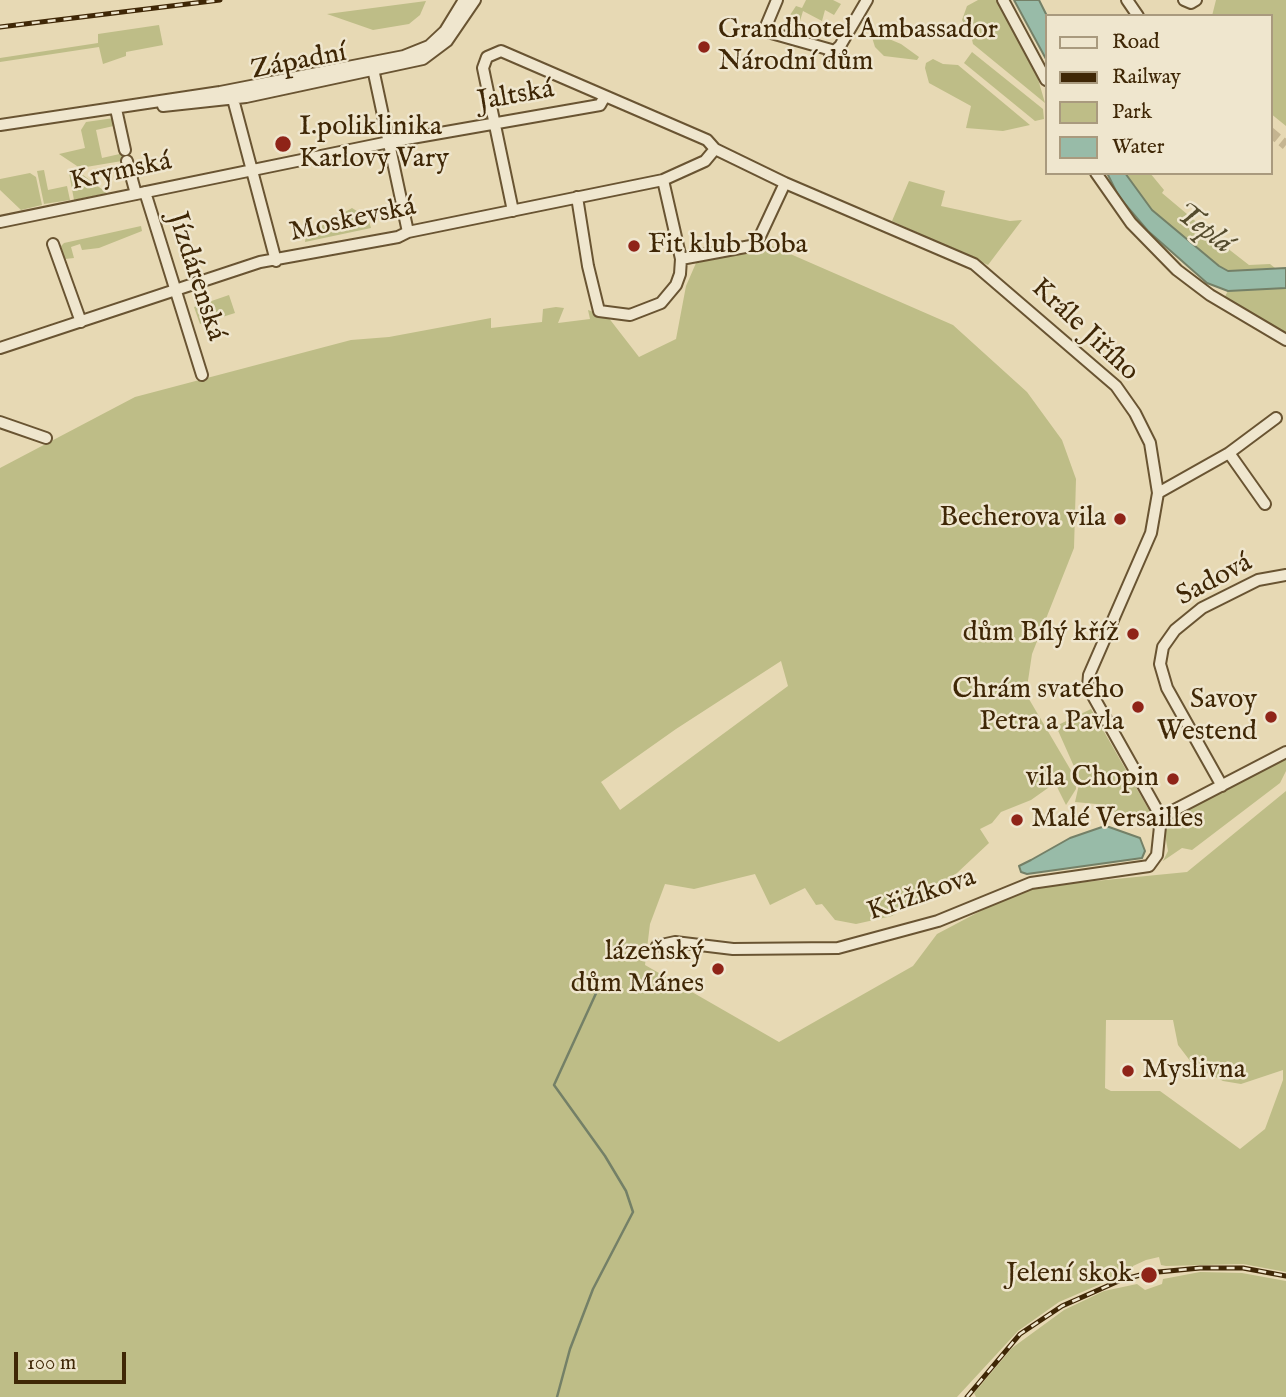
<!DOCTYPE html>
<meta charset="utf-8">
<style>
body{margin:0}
#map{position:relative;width:1286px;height:1397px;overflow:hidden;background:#e7d9b4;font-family:"IM FELL English",serif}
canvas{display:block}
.legend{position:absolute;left:1045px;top:14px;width:228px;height:161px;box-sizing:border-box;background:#efe6ce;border:2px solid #a99a7e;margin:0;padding:9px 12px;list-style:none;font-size:21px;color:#3f2706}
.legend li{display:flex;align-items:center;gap:14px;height:35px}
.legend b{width:35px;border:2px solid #a99a7e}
.scale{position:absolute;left:14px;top:1352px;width:112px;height:32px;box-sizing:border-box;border:4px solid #3f2706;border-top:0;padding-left:9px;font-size:21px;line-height:24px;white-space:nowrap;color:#3f2706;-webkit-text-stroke:5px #efe6ce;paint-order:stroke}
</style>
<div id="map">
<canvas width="1286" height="1397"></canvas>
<ul class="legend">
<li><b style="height:9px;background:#efe6ce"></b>Road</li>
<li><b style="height:9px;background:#3f2706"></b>Railway</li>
<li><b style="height:19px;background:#bebd87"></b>Park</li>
<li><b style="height:19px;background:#98bba8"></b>Water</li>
</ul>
<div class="scale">100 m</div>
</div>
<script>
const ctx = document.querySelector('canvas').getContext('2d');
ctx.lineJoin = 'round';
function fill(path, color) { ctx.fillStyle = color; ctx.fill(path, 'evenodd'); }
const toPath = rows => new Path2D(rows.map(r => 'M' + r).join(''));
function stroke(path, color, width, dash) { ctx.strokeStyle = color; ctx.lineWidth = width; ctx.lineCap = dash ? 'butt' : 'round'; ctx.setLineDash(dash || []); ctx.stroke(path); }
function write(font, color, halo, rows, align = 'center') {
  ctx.font = font + ' "IM FELL English",serif'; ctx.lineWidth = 5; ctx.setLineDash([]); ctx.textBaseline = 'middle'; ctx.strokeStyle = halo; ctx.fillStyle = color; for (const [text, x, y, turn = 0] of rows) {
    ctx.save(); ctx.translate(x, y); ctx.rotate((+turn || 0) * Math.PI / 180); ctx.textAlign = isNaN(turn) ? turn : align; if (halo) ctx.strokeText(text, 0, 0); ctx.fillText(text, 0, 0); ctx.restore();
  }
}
const green = toPath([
 [806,0,833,0,841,4,834,15,825,10,822,21,803,11,800,21,795,20,790,15,796,6,802,8],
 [978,0,996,0,1038,79,1045,103,973,44,971,35,962,20,967,6],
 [1216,0,1286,0,1286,126,1270,113,1270,16,1212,16],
 [426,1,420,15,409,24,373,30,327,14],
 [159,25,163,45,126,52,126,56,103,64,99,47,0,62,0,58,98,43,98,34],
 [870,31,901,44,919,57,917,60,884,56,875,47],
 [972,52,1043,109,1044,119,1035,121,964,63],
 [933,59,943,64,958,65,1030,125,1003,131,966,128,971,106,929,83,925,68,926,63],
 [114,118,118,125,96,130,102,158,124,153,122,161,80,168,59,154,85,148,81,130,86,122],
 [44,170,48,190,67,186,70,200,44,204,37,171],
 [73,171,79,172,107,193,74,200,69,173],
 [30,173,36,177,42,205,21,210,0,190,0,179],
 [1125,173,1150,173,1164,190,1162,193,1231,251,1249,265,1270,264,1275,268,1228,271,1219,266,1152,210],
 [909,181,945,191,941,206,1010,221,1022,220,988,265,892,221],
 [352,208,368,218,371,228,305,242,306,235],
 [141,226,142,231,99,248,82,250,80,244,71,247,74,258,65,259,61,246,64,243],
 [772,246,953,325,1027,392,1062,440,1076,479,1074,548,1032,654,1026,694,1076,779,1076,789,1066,805,1055,783,1031,800,1001,812,992,823,980,829,989,843,957,873,892,916,856,924,835,920,822,904,816,905,805,888,770,905,755,874,694,889,665,884,650,924,645,965,779,1042,913,966,937,934,1024,888,1187,872,1286,791,1286,1272,1243,1264,1166,1266,1161,1265,1159,1257,1146,1260,1133,1266,1133,1270,1059,1302,1018,1331,957,1397,0,1397,0,468,135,397,351,340,389,337,491,318,491,328,542,322,543,309,556,307,564,308,558,323,590,319,588,310,608,317,639,357,676,339,686,286,696,263],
 [781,661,788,686,620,810,601,782,676,729],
 [1106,1020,1173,1020,1178,1045,1194,1066,1223,1081,1241,1084,1283,1070,1283,1080,1265,1129,1240,1149,1160,1091,1111,1091,1105,1088],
 [1286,288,1286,336,1223,300,1228,291],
 [229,295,235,313,200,324,194,307],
 [1091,709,1153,817,1143,823,1096,804,1075,802,1080,780,1056,726],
 [1286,756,1286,771,1280,783,1192,850,1182,848,1163,861,1168,851,1165,835,1168,819],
 [1200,1272,1242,1273,1286,1281,1286,1397,976,1397,974,1393,1012,1348,1064,1310,1104,1291,1137,1284,1145,1290,1162,1284,1163,1279]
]);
const water = toPath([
 [1014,0,1039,0,1047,16,1046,59,1014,0],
 [1107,173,1125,173,1152,210,1219,266,1228,271,1286,268,1286,288,1228,291,1207,283,1148,231,1119,197,1107,173],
 [1102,827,1109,827,1140,838,1145,851,1142,858,1027,874,1021,872,1019,866,1031,860,1070,838,1102,827]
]);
const stream = toPath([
 [557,1397,570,1349,593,1289,633,1212,626,1191,605,1156,554,1085,598,989]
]);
const minorTunnel = toPath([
 [1270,132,1286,145]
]);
const minor = toPath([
 [777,0,764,31,835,51],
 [1003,0,1046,80],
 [1127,0,1138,16],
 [1184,0,1191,3,1196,0],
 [830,55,840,46,867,0],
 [372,64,408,232],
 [233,99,276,261],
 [163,106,246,97,423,59,447,41,475,0],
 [116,109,125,150],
 [0,125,220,92,404,56,429,46,445,31,464,0],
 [127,161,136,194],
 [1096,173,1131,223,1177,270,1210,295,1286,340],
 [145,192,202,375],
 [577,197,588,266,599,311,630,315,661,303,676,285,680,274,681,259,663,180],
 [513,211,483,68,487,57,501,51,707,140,715,149,785,183,974,264,1116,386,1135,413,1150,443,1158,493,1151,533,1089,675,1088,687,1161,817],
 [0,222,389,142,600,105,605,96],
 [53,244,81,322],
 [681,259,756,245,785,183],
 [0,348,260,262,398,237,408,232,663,180,705,161,715,149],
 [0,422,46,438],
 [1229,453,1265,504],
 [1158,493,1229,453,1276,418],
 [1222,786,1167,688,1160,664,1163,647,1175,630,1202,608,1258,580,1286,575],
 [1161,817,1286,752],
 [657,946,675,942,733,949,838,948,938,921,1031,883,1149,866,1157,855,1161,817]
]);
const rail = toPath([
 [0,27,220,0],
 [967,1397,1020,1334,1062,1306,1121,1280,1148,1273,1200,1268,1243,1268,1286,1276]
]);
const markers = [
 [704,47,7,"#8f2418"],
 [283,144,9,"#8f2418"],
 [634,246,7,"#8f2418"],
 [1120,519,7,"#8f2418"],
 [1133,634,7,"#8f2418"],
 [1138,707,7,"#8f2418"],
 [1271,717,7,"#8f2418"],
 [1173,779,7,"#8f2418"],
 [1017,820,7,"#8f2418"],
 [718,969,7,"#8f2418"],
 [1128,1071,7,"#8f2418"],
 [1149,1275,9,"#8f2418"]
];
const poiNames = [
 ["Grandhotel Ambassador",718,31,"left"],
 ["Národní dům",718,63,"left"],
 ["I.poliklinika",299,128,"left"],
 ["Karlovy Vary",299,160,"left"],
 ["Fit klub Boba",648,246,"left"],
 ["Becherova vila",1106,519],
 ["dům Bílý kříž",1119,634],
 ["Chrám svatého",1124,691],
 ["Petra a Pavla",1124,723],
 ["Savoy",1257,701],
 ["Westend",1257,733],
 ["vila Chopin",1159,779],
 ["Malé Versailles",1031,820,"left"],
 ["lázeňský",704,953],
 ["dům Mánes",704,985],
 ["Myslivna",1142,1071,"left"],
 ["Jelení skok",1133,1275]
];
const streetNames = [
 ["Západní",299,63,-11],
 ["Jaltská",516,97,-10],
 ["Krymská",121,173,-12],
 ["Moskevská",353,221,-12],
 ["Jízdárenská",195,277,72],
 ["Krále Jiřího",1084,331,43],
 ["Sadová",1215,581,-28],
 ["Křižíkova",922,896,-19]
];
const waterNames = [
 ["Teplá",1203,230,37]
];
fill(green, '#bebd87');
fill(water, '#98bba8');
stroke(water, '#748067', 2);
stroke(stream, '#748067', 2.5);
stroke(minorTunnel, '#c5b591', 10, [10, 5]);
stroke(minor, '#695432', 14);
stroke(minor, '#efe6ce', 10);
stroke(rail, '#3f2706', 5);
stroke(rail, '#efe6ce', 2.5, [8]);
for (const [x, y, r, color] of markers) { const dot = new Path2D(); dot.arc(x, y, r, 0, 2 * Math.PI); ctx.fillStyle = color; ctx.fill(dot); stroke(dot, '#efe6ce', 2.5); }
write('28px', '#3f2706', '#efe6ce', poiNames, 'right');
write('28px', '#3f2706', '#efe6ce', streetNames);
write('italic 30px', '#554c2e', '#efe6ce', waterNames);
</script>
